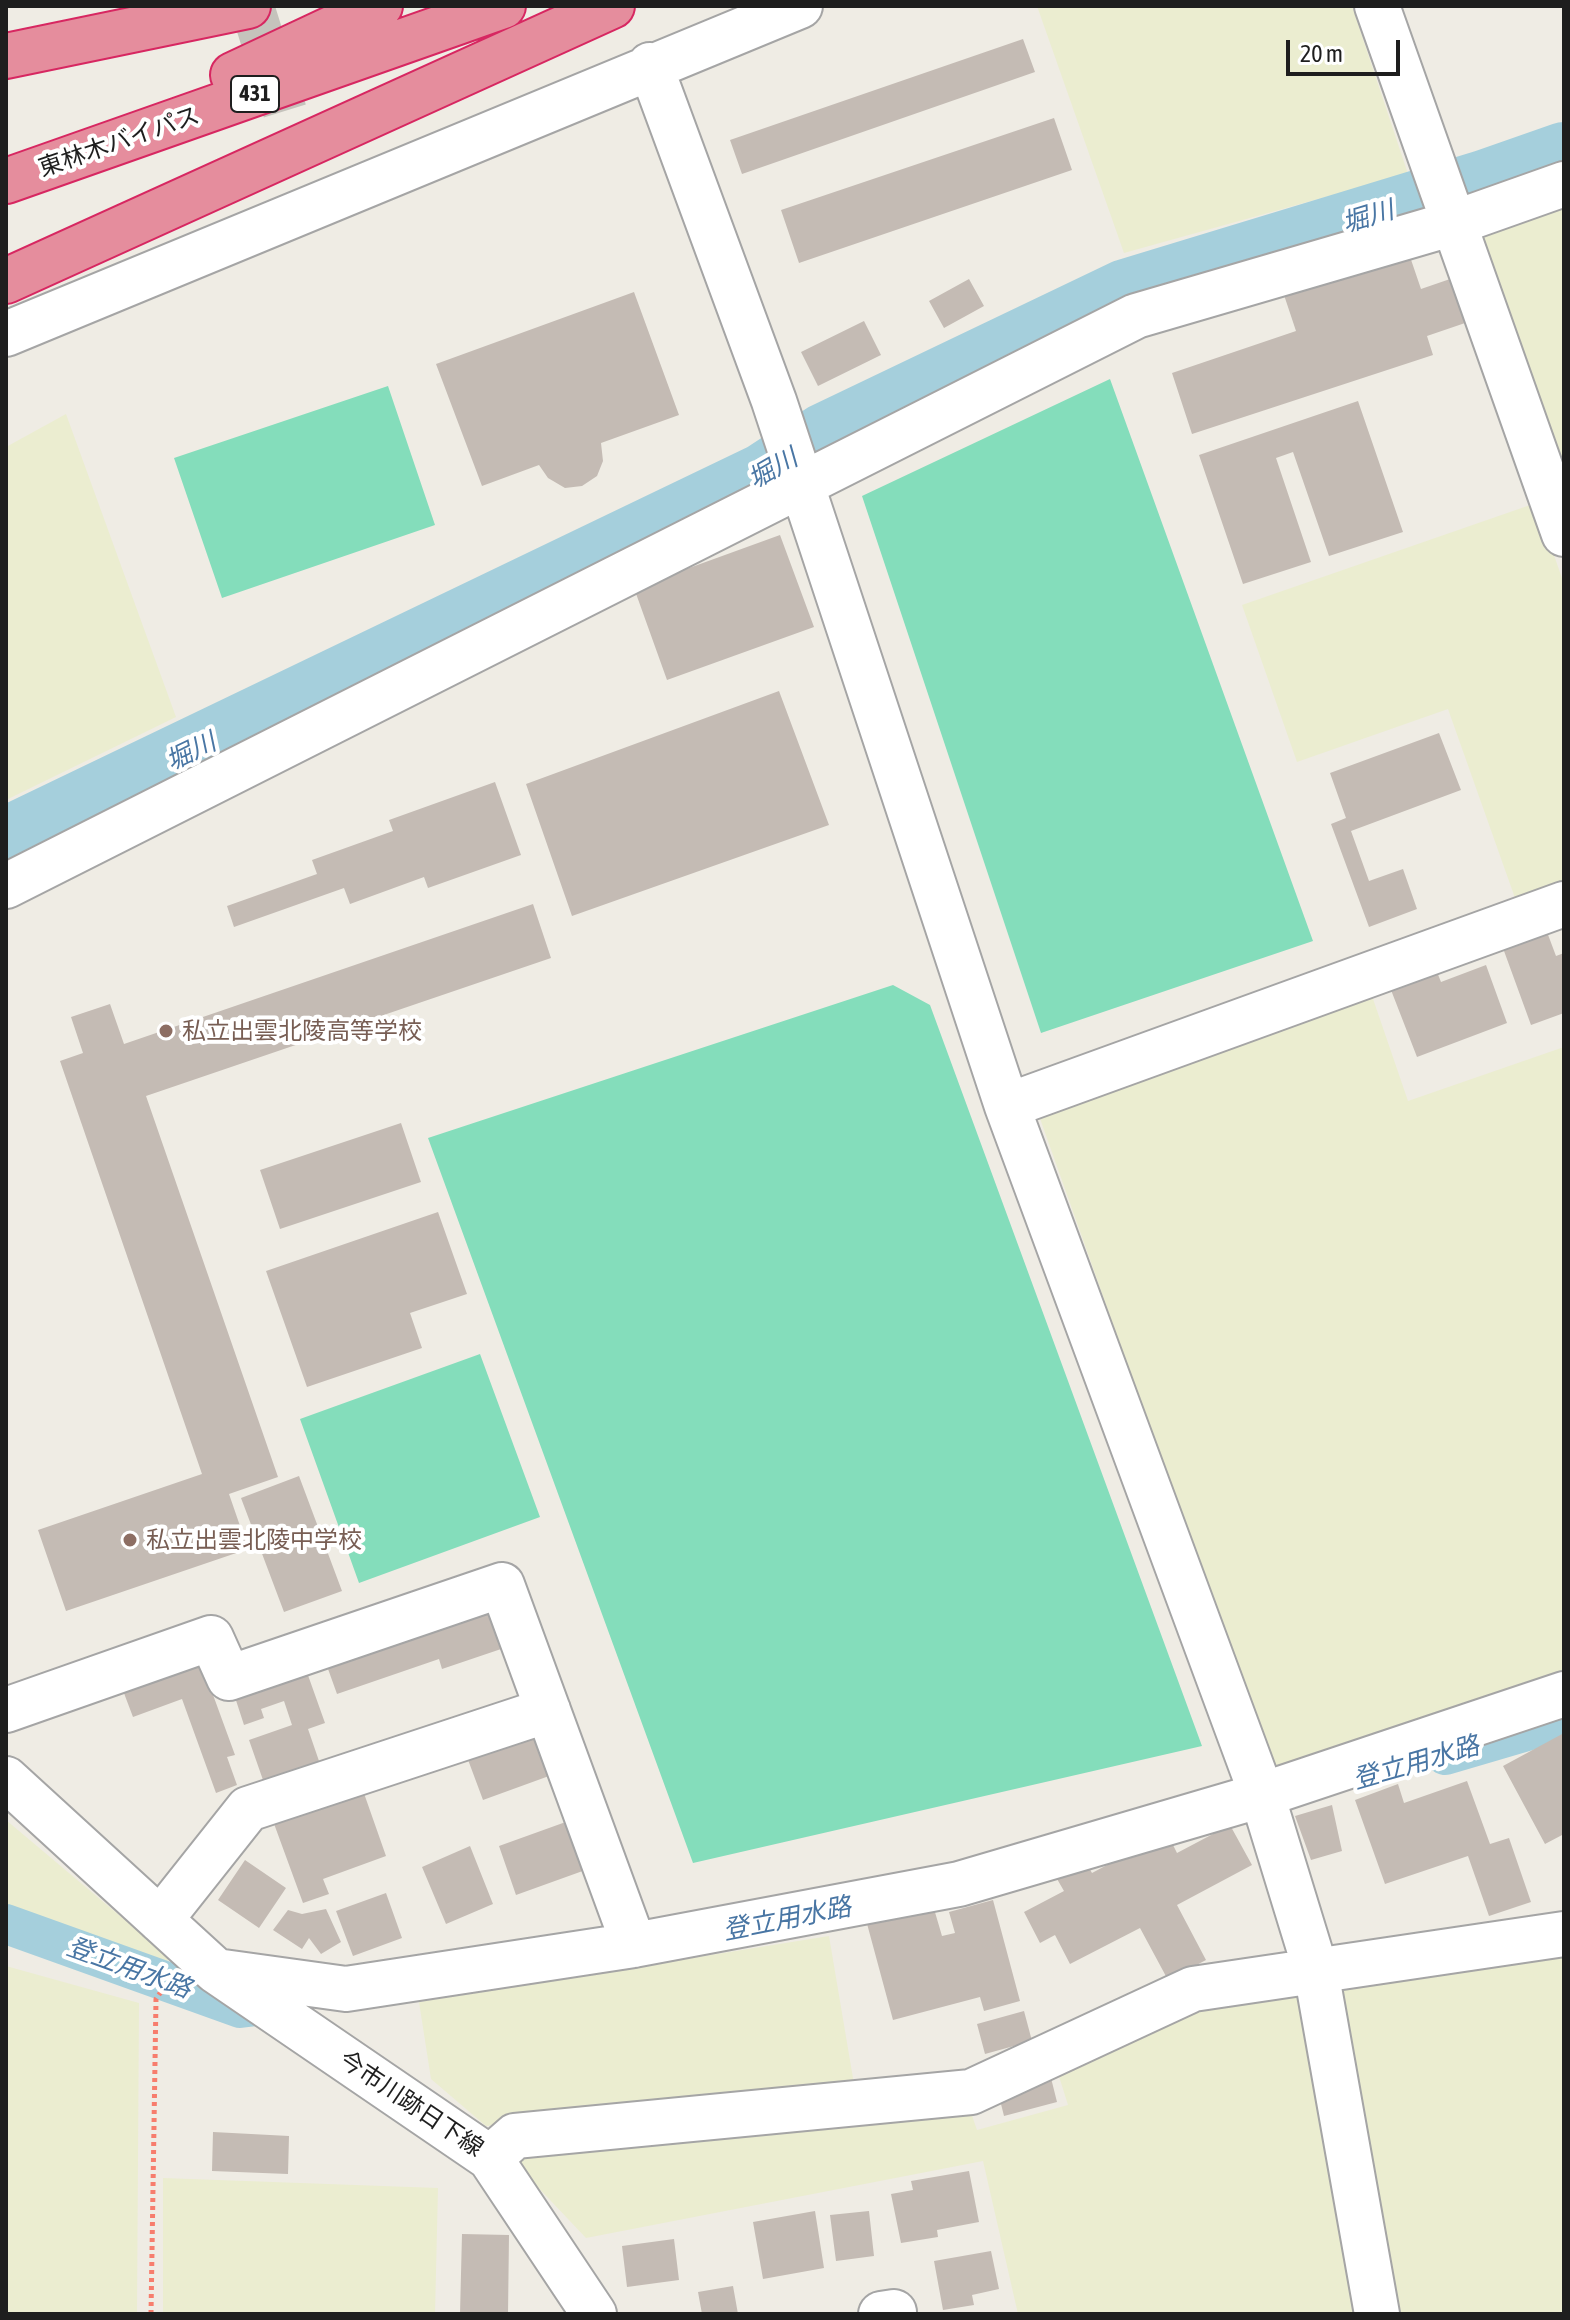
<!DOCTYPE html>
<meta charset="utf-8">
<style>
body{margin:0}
#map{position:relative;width:1570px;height:2320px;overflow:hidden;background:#efece4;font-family:"Asap Condensed",sans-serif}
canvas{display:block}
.frame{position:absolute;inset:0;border:8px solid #1e1e1e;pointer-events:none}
.scale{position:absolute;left:1286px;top:40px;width:114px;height:36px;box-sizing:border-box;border:4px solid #1e1e1e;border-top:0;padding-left:10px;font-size:24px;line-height:28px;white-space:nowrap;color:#1e1e1e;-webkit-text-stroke:6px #fff;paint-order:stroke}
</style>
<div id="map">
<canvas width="1570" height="2320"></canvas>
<div class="frame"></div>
<div class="scale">20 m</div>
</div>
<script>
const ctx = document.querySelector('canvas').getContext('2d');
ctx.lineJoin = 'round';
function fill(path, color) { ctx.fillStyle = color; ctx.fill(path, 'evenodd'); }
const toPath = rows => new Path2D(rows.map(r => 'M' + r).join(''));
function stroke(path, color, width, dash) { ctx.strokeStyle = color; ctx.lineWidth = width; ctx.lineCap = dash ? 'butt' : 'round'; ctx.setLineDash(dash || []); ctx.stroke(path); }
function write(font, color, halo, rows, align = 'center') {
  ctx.font = font + ' "Asap Condensed","Noto Sans JP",sans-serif'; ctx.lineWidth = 8; ctx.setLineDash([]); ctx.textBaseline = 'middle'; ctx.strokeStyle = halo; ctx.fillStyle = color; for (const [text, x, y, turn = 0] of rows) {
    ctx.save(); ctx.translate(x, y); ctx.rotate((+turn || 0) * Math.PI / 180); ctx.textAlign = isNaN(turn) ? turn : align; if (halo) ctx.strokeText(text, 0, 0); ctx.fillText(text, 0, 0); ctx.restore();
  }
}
const farmland = toPath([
 [1037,6,1352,6,1408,174,1124,253],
 [1564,203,1564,473,1478,234],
 [66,414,176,717,6,800,6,447],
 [1536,503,1564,584,1564,881,1515,898,1448,709,1297,762,1242,605],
 [1371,993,1408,1101,1564,1047,1564,1675,1272,1773,1037,1110],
 [6,1820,170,1958,150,1985,6,1941],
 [829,1936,855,2090,486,2126,431,2079,419,2002],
 [1564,1949,1564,2314,1401,2314,1336,1984],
 [6,1966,139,2003,137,2314,6,2314],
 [1302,1986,1363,2314,1018,2314,983,2161,586,2238,514,2162,529,2146,968,2104,977,2130,1068,2105,1057,2070,1227,1994],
 [163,2178,438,2188,435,2314,163,2314]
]);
const pitch = toPath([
 [1110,379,1313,941,1041,1033,862,496],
 [388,386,435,525,222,598,174,458],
 [893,985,930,1005,1202,1746,693,1863,428,1138],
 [480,1354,540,1517,359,1583,300,1419]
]);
const canal = toPath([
 [1445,1755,1564,1720],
 [6,1924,240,2008,273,2004]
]);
const river = toPath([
 [6,841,764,477,825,437,1126,293,1484,184,1564,156]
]);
const building = toPath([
 [1023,39,1035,72,742,174,730,140],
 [1054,118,1072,170,799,263,781,210],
 [1406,245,1421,289,1453,278,1468,322,1427,336,1433,355,1192,434,1172,373,1296,331,1281,286],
 [969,279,984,306,944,328,929,301],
 [634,292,679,415,601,443,603,461,597,476,582,486,565,488,548,478,539,465,482,486,436,364],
 [864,321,881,355,818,386,801,352],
 [1358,401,1403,532,1329,556,1293,452,1276,458,1311,562,1243,584,1199,455],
 [780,535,814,627,667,680,634,588],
 [779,691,829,825,572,916,526,784],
 [1439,733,1461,790,1351,831,1369,881,1403,869,1417,909,1369,927,1331,824,1346,818,1330,773],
 [495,782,521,855,428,888,424,877,350,904,344,888,234,927,227,906,317,874,312,860,393,831,389,820],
 [533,904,551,958,146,1096,278,1477,229,1494,248,1549,66,1611,38,1530,202,1474,60,1061,83,1053,71,1017,110,1004,124,1044],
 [1544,924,1556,956,1564,953,1564,1013,1531,1025,1500,940],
 [1486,965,1507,1023,1417,1057,1391,990,1437,972,1441,982],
 [401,1123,421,1182,280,1229,260,1170],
 [438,1212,467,1294,410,1313,422,1348,307,1387,266,1271],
 [299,1476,342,1591,284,1612,241,1498],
 [491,1604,507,1647,442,1669,439,1659,337,1694,323,1655],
 [197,1651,235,1755,227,1757,237,1785,216,1793,182,1699,133,1717,119,1680],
 [304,1664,325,1723,308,1729,319,1761,263,1780,249,1740,292,1725,284,1701,261,1709,264,1718,244,1725,232,1688],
 [530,1725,549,1776,483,1800,464,1749],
 [1564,1733,1564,1834,1545,1844,1503,1766],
 [1467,1781,1490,1844,1509,1838,1531,1902,1489,1916,1468,1856,1385,1884,1355,1800,1398,1784,1404,1803],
 [360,1782,386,1856,323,1879,329,1894,303,1903,273,1821],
 [1332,1805,1342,1851,1311,1860,1295,1816],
 [574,1819,591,1868,516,1895,499,1846],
 [1230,1825,1252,1865,1177,1905,1206,1960,1168,1980,1140,1928,1070,1964,1055,1935,1040,1943,1024,1912,1064,1891,1053,1872,1082,1856,1092,1873,1167,1833,1177,1853],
 [470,1846,493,1904,446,1924,422,1867],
 [245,1860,286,1888,259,1928,218,1900],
 [386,1893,402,1938,353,1956,336,1911],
 [993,1900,1020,2001,984,2011,980,1997,893,2020,866,1920,932,1902,942,1936,955,1933,949,1912],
 [326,1909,341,1942,321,1954,309,1938,302,1949,273,1930,288,1910,302,1914],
 [1024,2011,1032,2041,985,2054,977,2024],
 [1050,2074,1057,2102,1004,2116,997,2088],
 [213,2132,289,2136,288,2174,212,2171],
 [969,2171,979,2222,937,2230,938,2237,901,2243,891,2194,913,2190,911,2181],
 [815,2211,824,2268,763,2279,753,2222],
 [869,2211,874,2256,836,2261,830,2215],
 [462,2234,509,2235,508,2314,460,2314],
 [674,2239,679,2280,627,2287,622,2246],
 [991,2251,999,2289,972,2295,974,2305,943,2310,934,2261],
 [733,2286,738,2314,702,2314,698,2292]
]);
const minorTunnel = toPath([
 [252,6,302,166]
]);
const path = toPath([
 [151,2314,156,1999,167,1983]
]);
const minor = toPath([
 [1377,6,1564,534],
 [650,65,774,401,1007,1106,1262,1795,1316,1971,1377,2314],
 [6,334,800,6],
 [6,886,1136,316,1454,223,1564,184],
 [1007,1106,1564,904],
 [6,1710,211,1638,229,1678,502,1585,634,1945],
 [6,1779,216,1971,490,2158,594,2314],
 [160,1920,248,1809,548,1710],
 [216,1971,346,1989,634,1945,959,1884,1262,1795,1564,1694],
 [490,2158,515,2136,971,2092,1193,1989,1564,1934],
 [881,2314,894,2312]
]);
const highway = toPath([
 [6,56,248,6],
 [233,75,380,6],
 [6,181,503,6],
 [6,281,612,6]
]);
const markers = [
 [166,1031,8,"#8d6e63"],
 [130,1540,8,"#8d6e63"]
];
const shields = [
 [255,94,48]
];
const shieldNames = [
 ["431",255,94]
];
const streetNames = [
 ["東林木バイパス",119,142,-19],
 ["今市川跡日下線",411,2104,34]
];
const educationNames = [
 ["私立出雲北陵高等学校",182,1031],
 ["私立出雲北陵中学校",146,1540]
];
const waterNames = [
 ["堀川",1368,217,-17],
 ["堀川",773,469,-30],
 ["堀川",191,752,-26],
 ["登立用水路",1416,1763,-16],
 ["登立用水路",787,1919,-11],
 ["登立用水路",129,1968,20]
];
fill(farmland, '#ebedd0');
fill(pitch, '#84ddbb');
stroke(canal, '#a5cfdc', 40);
stroke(river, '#a5cfdc', 68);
fill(building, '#c4bbb4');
stroke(minorTunnel, '#c5c3bc', 44, [44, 22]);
stroke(minor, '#a5a5a5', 48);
stroke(highway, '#d72761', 48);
stroke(path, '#f77d6d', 5, [4, 4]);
stroke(minor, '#fff', 44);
stroke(highway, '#e58d9d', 44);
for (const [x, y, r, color] of markers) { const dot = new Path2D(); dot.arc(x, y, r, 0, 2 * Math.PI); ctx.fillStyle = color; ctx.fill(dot); stroke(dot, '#fff', 3); }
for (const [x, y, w] of shields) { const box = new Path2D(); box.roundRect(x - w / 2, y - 18, w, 36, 6); ctx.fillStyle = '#fff'; ctx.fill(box); stroke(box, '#1e1e1e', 2); }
write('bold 22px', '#1e1e1e', null, shieldNames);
write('24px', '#1e1e1e', '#fff', streetNames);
write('24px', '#785e54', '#fff', educationNames, 'left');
write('italic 26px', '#4976a4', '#fff', waterNames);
</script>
